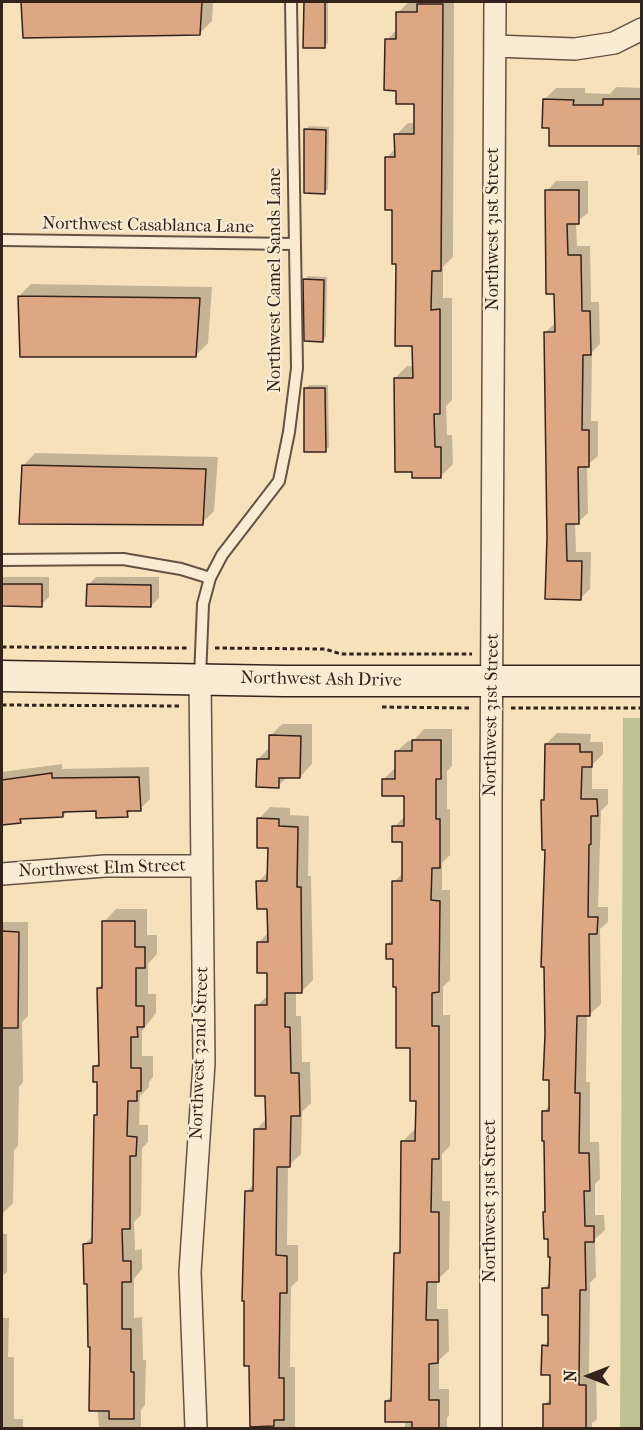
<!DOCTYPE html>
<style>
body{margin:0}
#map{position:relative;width:643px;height:1430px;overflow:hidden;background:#f6e1bb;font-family:"IM FELL French Canon",serif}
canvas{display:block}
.frame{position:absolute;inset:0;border:3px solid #34231b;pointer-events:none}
.north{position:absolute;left:559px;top:1346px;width:60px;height:60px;-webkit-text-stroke:4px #f9ecd3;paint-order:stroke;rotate:270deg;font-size:16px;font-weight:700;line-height:24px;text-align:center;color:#34231b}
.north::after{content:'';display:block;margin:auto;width:21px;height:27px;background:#34231b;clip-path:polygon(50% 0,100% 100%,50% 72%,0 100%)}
</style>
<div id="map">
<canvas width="643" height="1430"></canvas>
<div class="frame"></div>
<div class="north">N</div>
</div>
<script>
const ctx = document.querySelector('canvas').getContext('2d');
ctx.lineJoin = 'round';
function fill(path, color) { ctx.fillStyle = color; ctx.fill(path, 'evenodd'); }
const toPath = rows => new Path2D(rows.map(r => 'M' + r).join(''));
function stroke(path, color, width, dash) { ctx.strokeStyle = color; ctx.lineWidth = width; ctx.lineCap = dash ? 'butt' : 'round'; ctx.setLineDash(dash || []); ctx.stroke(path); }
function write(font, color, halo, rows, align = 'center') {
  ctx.font = font + ' "IM FELL French Canon",serif'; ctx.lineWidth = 4.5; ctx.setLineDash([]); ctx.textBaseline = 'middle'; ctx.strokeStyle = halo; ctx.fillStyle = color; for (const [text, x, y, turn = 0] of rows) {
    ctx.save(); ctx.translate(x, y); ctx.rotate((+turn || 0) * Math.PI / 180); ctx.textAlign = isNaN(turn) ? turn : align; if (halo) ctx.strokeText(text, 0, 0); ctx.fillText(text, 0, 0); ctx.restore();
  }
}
const green = toPath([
 [623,718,642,718,641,1428,620,1428]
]);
const shadow = toPath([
 [23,2,213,2,212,21,200,33,24,36],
 [305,2,328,2,328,43,324,46,305,47],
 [409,2,454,2,453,257,443,267,443,298,452,298,452,400,446,406,447,435,452,435,453,464,441,476,395,378,407,366,414,366,413,345,397,262,394,209,386,158,396,148,396,135,408,123,416,123,416,102,398,89,387,40,397,29,397,13],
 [616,87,642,88,642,155,637,155,637,144,550,126,544,100,556,88,585,88,585,93,610,94],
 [309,126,329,127,328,189,324,192,306,130],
 [556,181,588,181,588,213,576,222,577,246,590,246,591,302,599,302,600,344,592,352,591,421,598,421,598,456,587,465,588,513,578,522,575,522,576,552,591,552,590,589,580,599,548,538,546,332,556,322,555,293,547,191],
 [308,276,327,277,326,336,323,340,305,280],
 [31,284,212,287,208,343,196,355,19,296],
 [309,385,328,385,329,447,325,450,305,389],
 [35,453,218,457,214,511,202,523,23,466],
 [2,577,49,577,49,597,41,605,2,605],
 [96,577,159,577,159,598,151,606,88,585],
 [282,724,312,724,312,764,300,777,288,776,278,786,258,759,270,747,270,736],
 [424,729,452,729,452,766,447,771,447,809,450,809,450,855,442,863,442,890,450,890,450,980,443,987,443,1015,450,1015,450,1146,442,1154,442,1201,450,1201,449,1269,437,1280,437,1309,448,1309,449,1351,439,1360,439,1389,449,1389,449,1415,447,1418,447,1428,405,1428,405,1421,386,1401,393,1395,396,1254,402,1247,403,1141,414,1130,417,1130,418,1100,411,1046,397,985,394,958,387,944,393,939,394,882,404,872,404,840,394,827,405,816,405,794,384,779,395,768,396,752,408,741,413,741],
 [557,733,591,734,590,742,603,742,603,754,592,765,592,789,608,789,608,804,601,811,598,907,608,907,608,922,600,929,601,1004,589,1015,587,1015,586,1082,590,1082,590,1142,599,1142,600,1179,595,1184,595,1215,604,1215,605,1230,595,1239,596,1277,590,1283,589,1375,596,1375,597,1419,592,1423,592,1428,544,1428,544,1405,551,1398,551,1374,543,1346,550,1340,550,1313,544,1288,551,1281,551,1255,547,1210,544,1111,550,1105,547,848,542,801,545,798,546,744],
 [62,764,62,769,149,767,150,799,140,809,133,809,127,815,97,809,69,810,63,816,24,817,20,821,2,824,2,772],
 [270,807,290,808,290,815,309,816,308,876,311,876,313,980,301,992,296,992,296,1016,301,1016,302,1062,310,1062,311,1103,302,1112,301,1154,288,1166,287,1245,298,1245,298,1280,291,1287,290,1367,295,1367,295,1428,258,1428,247,1191,255,1183,256,1130,267,1118,257,1006,268,995,268,971,258,943,269,932,268,908,258,882,269,871,269,846,259,819],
 [116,909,147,909,147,935,157,935,157,954,148,964,148,994,156,994,156,1013,142,1031,142,1056,153,1056,153,1077,149,1082,149,1087,140,1096,139,1125,148,1125,148,1142,142,1148,141,1215,134,1222,135,1250,142,1249,142,1269,134,1279,134,1318,142,1317,143,1360,146,1360,145,1405,141,1410,141,1428,99,1428,85,1244,94,1235,96,1115,99,1113,99,1081,95,1066,100,1061,98,988,104,983,104,922],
 [2,922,28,922,28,1016,22,1022,23,1082,19,1087,18,1146,14,1150,13,1203,3,1213],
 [2,1234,7,1234,7,1272,3,1275,3,1318,9,1318,8,1357,14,1357,14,1419,23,1419,23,1428,2,1428]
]);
const building = toPath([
 [21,2,202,2,200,35,23,38,21,2],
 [304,2,325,2,325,48,303,48,304,2],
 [417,4,443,4,441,271,432,271,431,310,440,309,440,414,434,414,435,447,441,447,441,478,412,478,412,472,395,472,394,378,413,378,412,346,395,346,396,264,392,264,392,210,385,210,385,157,395,157,394,134,414,134,414,104,396,104,396,91,384,90,385,39,396,39,396,12,417,12,417,4],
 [543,99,574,100,573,105,603,105,603,99,642,99,642,146,549,146,549,128,542,128,543,99],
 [304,129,326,130,325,194,304,193,304,129],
 [545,190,579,190,579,224,567,224,568,255,581,255,582,311,590,311,591,355,583,355,582,430,589,430,589,467,578,467,579,524,566,524,567,561,582,561,581,600,545,599,547,538,544,332,555,332,554,294,546,294,545,190],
 [303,279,324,280,323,342,304,341,303,279],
 [18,296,200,298,196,357,20,357,18,296],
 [304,388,325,388,326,452,304,452,304,388],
 [22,465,206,469,203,525,19,524,22,465],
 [2,584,42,584,42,607,2,606,2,584],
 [87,584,151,585,151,607,86,606,87,584],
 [269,735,301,736,300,778,279,778,279,788,256,787,257,759,269,759,269,735],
 [412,740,441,740,441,779,436,779,436,819,440,819,440,868,432,868,431,900,440,901,439,992,432,993,432,1026,439,1026,439,1159,432,1159,431,1212,439,1212,439,1282,427,1282,426,1320,438,1320,438,1363,429,1364,429,1400,439,1400,439,1428,412,1428,412,1422,385,1422,385,1401,391,1401,394,1253,400,1253,401,1141,415,1141,416,1101,410,1101,410,1048,396,1048,396,987,393,987,393,959,386,959,386,944,392,944,392,881,402,881,402,842,392,842,392,826,404,826,404,796,382,796,382,779,395,779,395,751,412,751,412,740],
 [545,744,580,744,580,752,592,752,592,767,582,767,581,799,597,799,598,816,591,816,591,844,589,845,588,917,598,917,597,934,589,934,590,1016,577,1016,575,1093,580,1093,579,1153,589,1153,590,1191,584,1191,585,1226,594,1226,594,1242,585,1242,586,1290,580,1290,579,1385,586,1385,586,1428,543,1428,543,1404,550,1404,550,1375,541,1375,542,1345,548,1346,548,1315,542,1315,542,1288,549,1288,550,1257,548,1257,548,1239,544,1239,543,1212,545,1212,544,1141,542,1141,542,1111,549,1111,549,1080,543,1080,545,1035,544,967,541,967,545,850,542,850,541,800,544,800,545,744],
 [52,773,52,778,139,777,141,811,127,811,128,817,96,818,96,811,63,812,63,817,20,819,21,823,2,825,2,780,52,773],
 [257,818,279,819,279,826,298,827,297,887,301,887,302,993,285,993,285,1027,290,1027,291,1073,299,1073,300,1116,291,1116,290,1167,277,1167,276,1255,287,1256,287,1293,280,1293,279,1378,284,1378,284,1420,274,1420,274,1426,250,1427,249,1366,244,1366,244,1301,242,1301,245,1191,253,1191,254,1129,266,1129,265,1096,255,1096,255,1005,267,1005,267,973,257,973,257,942,268,942,267,909,257,909,256,881,267,881,268,848,257,848,257,818],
 [102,921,135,921,135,947,145,947,145,968,136,968,136,1006,144,1006,144,1027,137,1027,138,1037,131,1037,131,1068,141,1068,141,1091,137,1091,137,1101,128,1101,127,1136,137,1137,136,1156,130,1156,130,1229,122,1229,123,1261,131,1261,131,1282,122,1282,122,1329,131,1329,131,1372,134,1372,134,1419,109,1419,109,1411,89,1411,90,1347,88,1347,87,1284,84,1284,83,1244,92,1243,94,1115,97,1115,97,1082,93,1082,93,1066,99,1066,97,988,102,988,102,921],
 [2,931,19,932,18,1028,2,1028,2,931]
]);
const path = toPath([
 [2,647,187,648],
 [215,648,325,649,341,654,472,654],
 [2,705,181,706],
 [382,707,472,708],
 [511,708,642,708]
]);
const lane = toPath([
 [2,240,294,244],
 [2,560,123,559,181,569,210,578],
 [200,678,203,604,210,578,222,555,279,481,289,432,297,368,291,2]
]);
const street = toPath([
 [495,46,575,49,614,43,642,29],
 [2,874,105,866,202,866],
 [196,1428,190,1272,204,1063,200,678],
 [491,1428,491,799,495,2]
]);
const secondary = toPath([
 [2,676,284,681,642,681]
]);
const streetNames = [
 ["Northwest Casablanca Lane",148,226,1],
 ["Northwest 31st Street",494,229,-90],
 ["Northwest Camel Sands Lane",276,280,-90],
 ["Northwest Ash Drive",321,680,1],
 ["Northwest 31st Street",492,715,-89],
 ["Northwest Elm Street",102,869,-2],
 ["Northwest 32nd Street",200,1053,-88],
 ["Northwest 31st Street",491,1201,-90]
];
fill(green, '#bec28e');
fill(shadow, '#0003');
fill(building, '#dea783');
stroke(building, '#34231b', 1.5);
stroke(lane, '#645243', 14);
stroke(street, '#645243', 24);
stroke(secondary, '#34231b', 33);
stroke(path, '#34231b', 3, [4.5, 3]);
stroke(lane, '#f9ecd3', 10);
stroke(street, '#f9ecd3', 21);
stroke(secondary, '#f9ecd3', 30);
write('18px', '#34231b', '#f9ecd3', streetNames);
</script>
